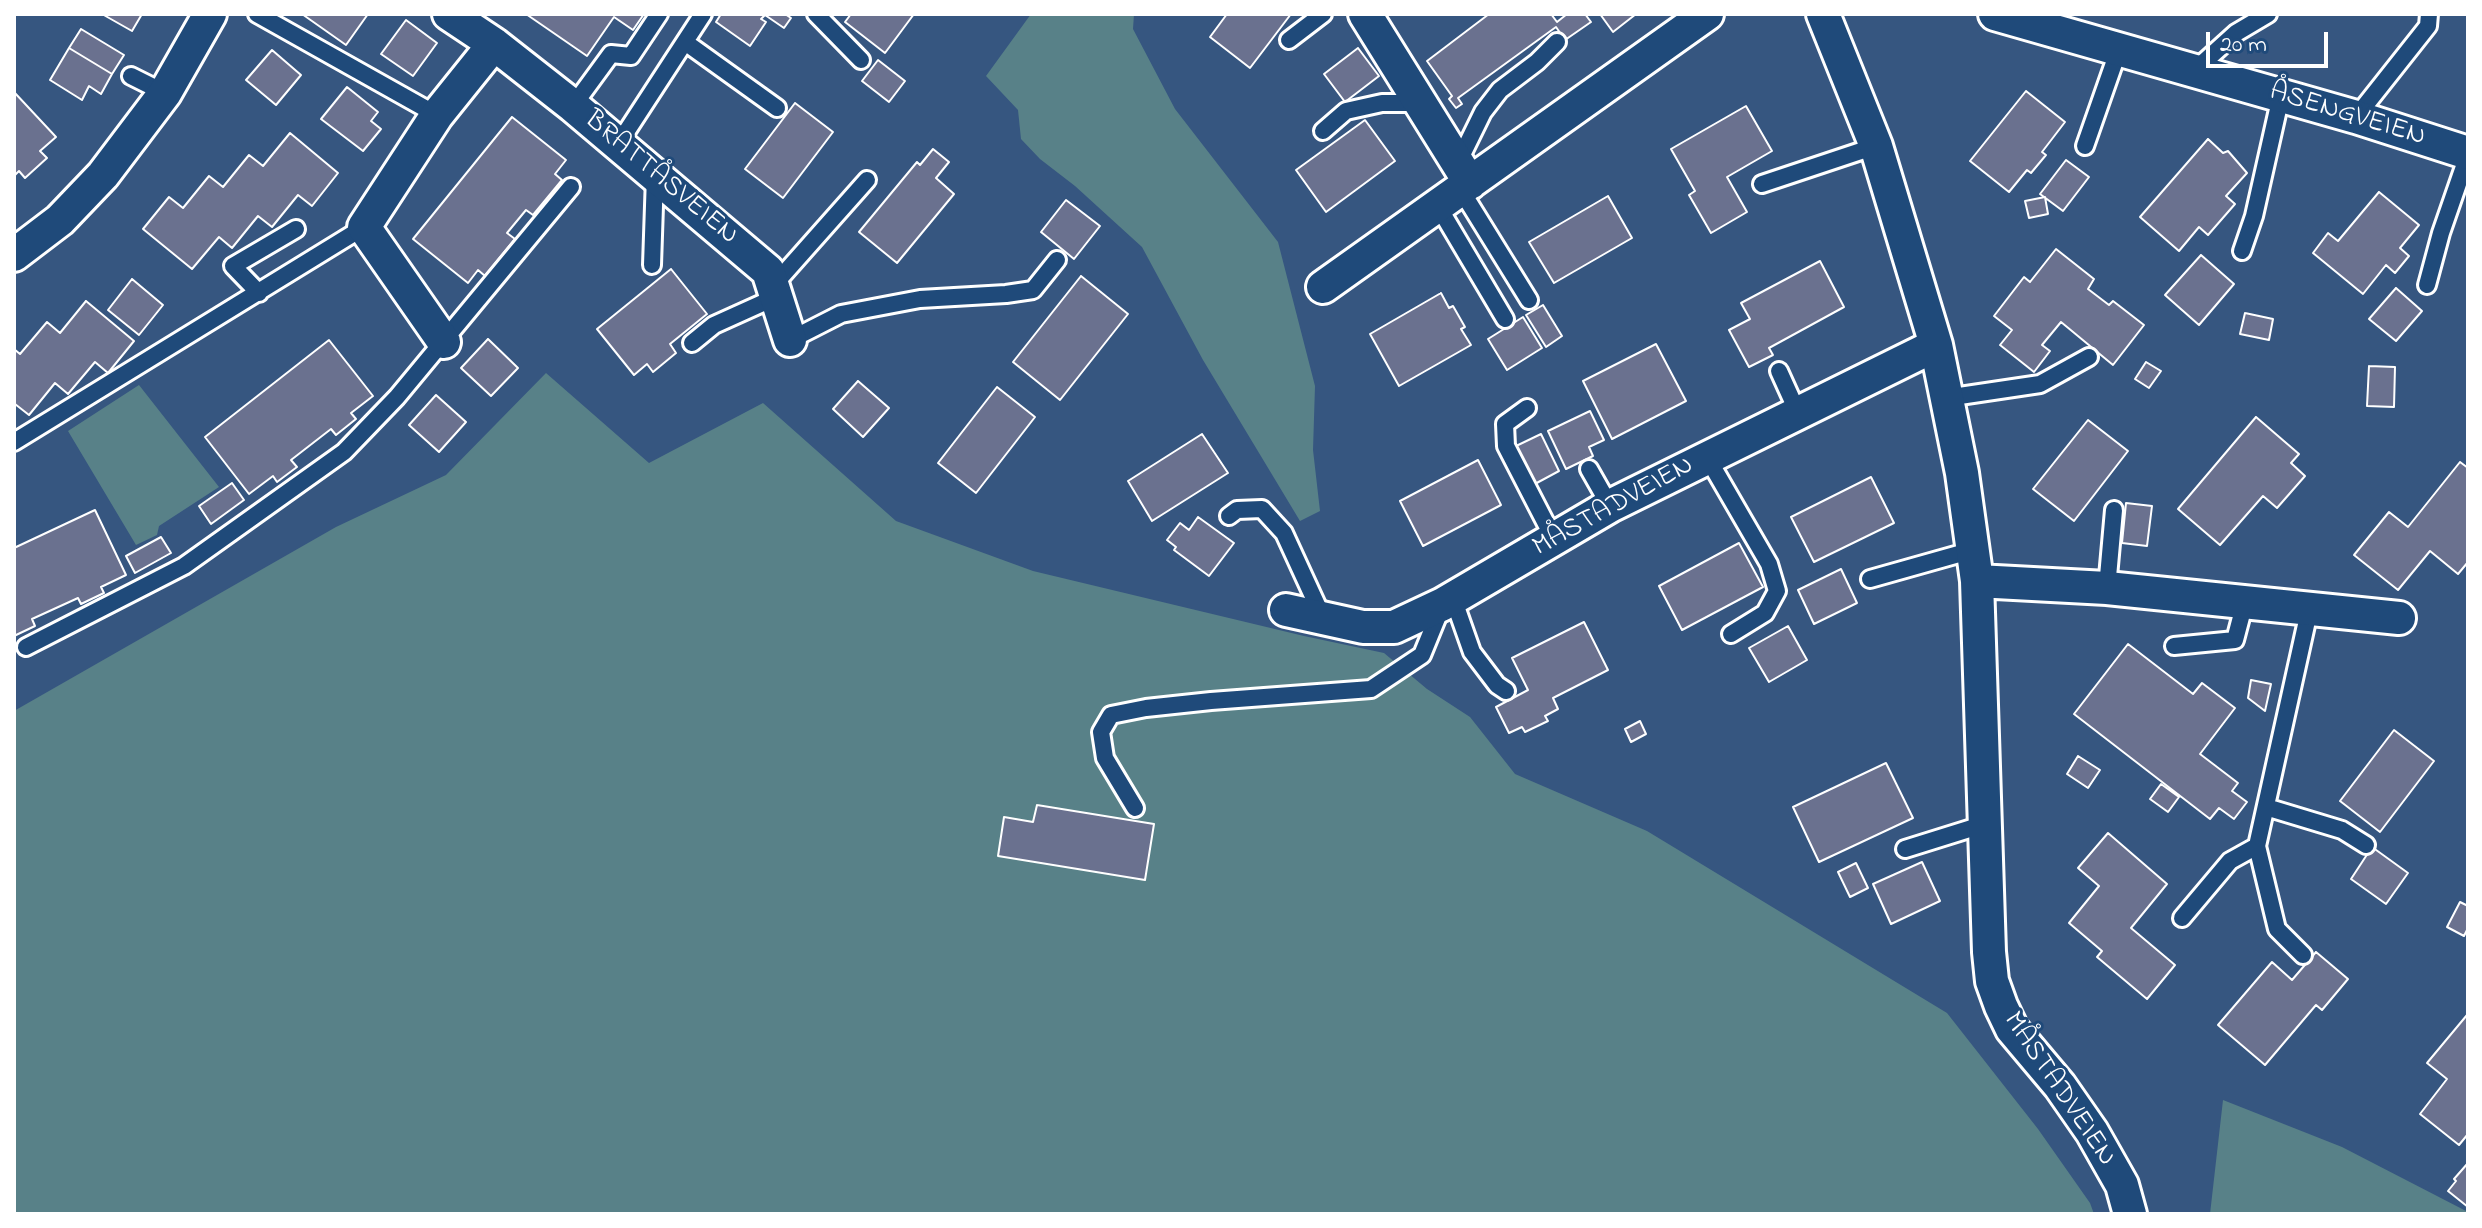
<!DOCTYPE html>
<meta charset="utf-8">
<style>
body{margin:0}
#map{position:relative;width:2482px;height:1228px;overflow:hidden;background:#365680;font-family:"Indie Flower",sans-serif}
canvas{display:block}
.frame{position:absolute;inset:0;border:16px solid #fff;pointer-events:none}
.scale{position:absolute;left:2206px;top:32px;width:122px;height:36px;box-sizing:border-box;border:4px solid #fff;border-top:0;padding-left:10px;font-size:24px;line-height:28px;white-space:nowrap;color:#fff;-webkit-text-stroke:6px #1f4a7a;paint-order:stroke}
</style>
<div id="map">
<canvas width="2482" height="1228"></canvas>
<div class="frame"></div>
<div class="scale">20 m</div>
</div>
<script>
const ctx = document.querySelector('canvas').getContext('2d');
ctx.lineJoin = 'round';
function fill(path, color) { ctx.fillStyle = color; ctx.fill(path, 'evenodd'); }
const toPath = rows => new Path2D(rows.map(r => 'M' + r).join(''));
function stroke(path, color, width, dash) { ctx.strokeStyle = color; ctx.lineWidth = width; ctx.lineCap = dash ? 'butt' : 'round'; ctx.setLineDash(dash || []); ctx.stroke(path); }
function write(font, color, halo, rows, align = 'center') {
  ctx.font = font + ' "Indie Flower",sans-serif'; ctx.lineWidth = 6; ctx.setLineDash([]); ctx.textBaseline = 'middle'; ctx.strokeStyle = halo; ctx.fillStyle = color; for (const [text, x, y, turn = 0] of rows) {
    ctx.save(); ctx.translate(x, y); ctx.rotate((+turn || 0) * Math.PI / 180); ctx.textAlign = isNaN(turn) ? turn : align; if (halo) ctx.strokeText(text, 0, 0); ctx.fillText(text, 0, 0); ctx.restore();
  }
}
const green = toPath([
 [1031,14,1134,14,1133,29,1175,109,1278,242,1315,386,1313,450,1320,511,1300,521,1203,360,1142,247,1075,186,1040,159,1021,139,1018,110,986,76],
 [546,373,649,463,763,403,896,521,1033,571,1304,636,1384,653,1427,689,1470,717,1515,774,1647,831,1947,1013,2038,1129,2090,1203,2094,1214,14,1214,14,711,336,527,446,475],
 [139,385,219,487,159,526,157,535,136,545,68,431],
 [2223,1100,2342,1147,2468,1212,2468,1214,2210,1214]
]);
const building = toPath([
 [102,14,142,14,132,31,102,14],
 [302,14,368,14,346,45,302,14],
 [526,14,644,14,633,30,614,17,587,56,526,14],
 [721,14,785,14,791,18,784,28,765,15,761,19,766,22,750,46,716,22,721,14],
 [851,14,914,14,885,53,845,22,851,14],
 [1227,14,1291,14,1250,68,1210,37,1227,14],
 [1489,14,1551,14,1557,22,1567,14,1585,14,1591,22,1565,40,1556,27,1458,98,1462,104,1456,108,1449,99,1452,96,1427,61,1489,14],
 [1600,14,1636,14,1613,32,1600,14],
 [406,20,437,43,413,76,381,54,406,20],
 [81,29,124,55,112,74,69,48,81,29],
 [69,48,112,74,101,94,89,86,82,100,50,80,69,48],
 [1358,48,1379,76,1345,102,1324,74,1358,48],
 [272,50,301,75,276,105,246,80,272,50],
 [878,60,905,81,889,102,862,81,878,60],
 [347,87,378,112,371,121,381,129,363,151,321,119,347,87],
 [2026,91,2065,122,2042,152,2046,155,2031,173,2027,170,2009,192,1970,161,2026,91],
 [14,92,56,137,40,151,47,158,25,178,19,171,14,176,14,92],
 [795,103,833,132,783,198,745,169,795,103],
 [1746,106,1772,151,1727,177,1747,212,1711,233,1689,195,1695,191,1671,149,1746,106],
 [512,117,566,160,555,174,562,180,533,215,526,210,507,233,515,239,485,276,478,270,468,283,413,239,512,117],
 [1365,120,1395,161,1326,212,1296,170,1365,120],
 [290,133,338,173,312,206,298,195,272,227,258,216,232,248,219,237,192,269,143,229,169,197,183,208,209,176,223,187,249,155,263,166,290,133],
 [2208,139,2223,153,2228,151,2247,173,2226,196,2235,204,2208,235,2199,227,2179,251,2140,217,2208,139],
 [933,149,949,162,936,178,954,194,897,263,859,232,917,162,920,165,933,149],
 [2066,160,2089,177,2063,211,2040,194,2066,160],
 [2379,192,2419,225,2400,248,2409,256,2395,273,2386,265,2363,294,2313,253,2328,233,2338,241,2379,192],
 [1608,196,1632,238,1554,283,1529,242,1608,196],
 [2045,197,2048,214,2029,218,2025,201,2045,197],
 [1066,200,1100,226,1074,259,1041,232,1066,200],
 [2056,249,2094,279,2088,289,2109,305,2113,301,2144,325,2113,365,2061,322,2042,345,2050,351,2034,372,2000,345,2012,330,1994,316,2024,277,2030,282,2056,249],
 [2201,255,2234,284,2199,325,2165,295,2201,255],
 [1820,261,1844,307,1769,348,1773,355,1749,367,1729,330,1750,319,1741,303,1820,261],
 [671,269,707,314,670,344,676,353,653,372,647,364,634,375,597,329,671,269],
 [1081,276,1128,314,1060,400,1013,362,1081,276],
 [132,279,163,305,139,335,108,310,132,279],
 [2396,288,2422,311,2396,341,2369,319,2396,288],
 [1441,293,1449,308,1453,306,1465,327,1461,329,1471,345,1399,386,1370,334,1441,293],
 [86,301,134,341,108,373,95,362,68,394,55,383,29,415,15,404,14,405,14,349,20,354,47,322,60,333,86,301],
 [1543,305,1562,336,1546,347,1526,315,1543,305],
 [2245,313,2273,319,2269,340,2240,334,2245,313],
 [1523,317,1542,348,1507,370,1488,339,1523,317],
 [488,339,518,368,491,396,461,368,488,339],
 [329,340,373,396,351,413,356,419,336,435,331,429,291,460,297,467,277,482,273,476,249,494,205,437,329,340],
 [1656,344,1686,401,1612,439,1583,381,1656,344],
 [2146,362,2161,371,2149,388,2135,379,2146,362],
 [2369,366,2395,367,2394,407,2367,406,2369,366],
 [858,381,889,408,863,437,833,409,858,381],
 [997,387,1035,417,976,493,938,463,997,387],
 [436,395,466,422,439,452,409,425,436,395],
 [1590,411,1604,440,1589,447,1593,456,1566,469,1548,431,1590,411],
 [2256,417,2299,454,2291,463,2305,476,2277,508,2263,496,2220,545,2178,509,2256,417],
 [2088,420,2128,451,2074,521,2033,489,2088,420],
 [1202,434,1228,473,1152,521,1128,481,1202,434],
 [1541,434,1559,471,1533,485,1514,447,1541,434],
 [1478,460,1501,505,1423,546,1400,501,1478,460],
 [2460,462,2468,468,2468,562,2458,574,2430,551,2398,590,2354,555,2389,512,2408,527,2460,462],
 [1871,477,1894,523,1814,562,1791,517,1871,477],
 [232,483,244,500,211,524,199,506,232,483],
 [2126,503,2152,506,2147,546,2122,543,2126,503],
 [95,510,126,575,101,587,104,593,81,604,78,598,32,619,35,626,14,636,14,548,95,510],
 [1198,517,1234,543,1209,576,1174,550,1176,547,1167,540,1180,523,1189,530,1198,517],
 [161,537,171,553,135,573,126,556,161,537],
 [1739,543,1763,587,1682,630,1659,586,1739,543],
 [1841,569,1857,603,1814,624,1798,590,1841,569],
 [1584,622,1608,670,1553,698,1558,709,1545,716,1548,721,1525,732,1522,727,1509,733,1496,707,1528,690,1512,658,1584,622],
 [1788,626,1807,660,1769,682,1749,648,1788,626],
 [2128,644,2193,694,2202,683,2235,708,2200,754,2238,783,2232,791,2247,802,2234,819,2219,808,2210,819,2074,714,2128,644],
 [2251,680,2271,684,2265,711,2248,698,2251,680],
 [1640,721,1646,734,1631,742,1625,729,1640,721],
 [2394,730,2434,761,2380,832,2340,801,2394,730],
 [2078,756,2100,770,2088,788,2067,774,2078,756],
 [1886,763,1913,818,1819,862,1793,807,1886,763],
 [2161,784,2179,797,2168,812,2150,799,2161,784],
 [1037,805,1154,824,1145,880,998,856,1004,817,1033,822,1037,805],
 [2108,833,2167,884,2131,928,2175,965,2147,999,2097,957,2102,951,2069,923,2099,886,2078,868,2108,833],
 [2372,847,2408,873,2386,904,2351,879,2372,847],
 [1922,862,1940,901,1891,924,1873,884,1922,862],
 [1856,863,1868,888,1850,897,1838,872,1856,863],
 [2460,902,2468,906,2468,928,2464,936,2447,927,2460,902],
 [2316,952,2348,979,2322,1010,2316,1005,2265,1065,2218,1025,2272,962,2292,980,2316,952],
 [2467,1015,2468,1134,2459,1145,2420,1114,2447,1079,2427,1063,2467,1015],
 [2468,1163,2468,1207,2448,1191,2456,1181,2454,1179,2468,1163]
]);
const service = toPath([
 [257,14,437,115],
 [816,14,861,60],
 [1289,40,1323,14],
 [685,42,777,108],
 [2194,71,2236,33,2268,14],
 [131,76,165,93],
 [573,106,611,54,631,56,659,14],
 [2356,117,2428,26,2429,14],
 [1323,131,1346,111,1382,103,1420,103],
 [619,143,703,14],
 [2085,146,2119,49],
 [1458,163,1483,112,1500,90,1537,62,1557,42],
 [1762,184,1876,146],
 [1461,190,1529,300],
 [1438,206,1505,319],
 [2242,251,2254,216,2281,96],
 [652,265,655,176],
 [2427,285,2441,233,2468,155],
 [773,286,867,180],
 [259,293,233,266,296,229],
 [790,340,841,314,920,299,1006,294,1033,290,1057,260],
 [692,343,714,325,776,297],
 [1779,371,1798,413],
 [1946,398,2040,384,2089,357],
 [1527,408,1505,424,1506,446,1554,539],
 [14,442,364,227],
 [1707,457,1769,564,1777,591,1765,613,1731,634],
 [1589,469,1610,506],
 [1229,516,1237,510,1262,509,1284,533,1323,618],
 [1870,579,1973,550],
 [2107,588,2114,510],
 [1453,598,1472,652,1497,685,1506,691],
 [2174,646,2235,640,2245,602],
 [26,647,184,566,344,452,397,397,571,187],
 [2266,807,2342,830,2366,845],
 [1135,808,1105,758,1101,732,1111,715,1146,708,1211,701,1371,689,1422,655,1442,606],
 [1905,849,1985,824],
 [2182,918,2230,861,2257,846],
 [2303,955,2277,929,2257,846,2310,607]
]);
const minor = toPath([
 [449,14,494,44,573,106,768,271,790,340],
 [1365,14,1470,183],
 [1823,14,1876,146,1936,345,1962,473,1977,581,1989,952,1992,981,2001,1006,2012,1029,2060,1086,2092,1132,2122,1185,2130,1214],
 [1995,14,2356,117,2468,153],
 [14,255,60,220,103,175,165,93,210,14],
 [1323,287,1707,14],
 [444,342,364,227,437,115,494,44],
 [1977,581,2107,588,2399,618],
 [1286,610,1363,627,1394,627,1443,604,1610,506,1936,345]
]);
const streetNames = [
 ["ÅSENGVEIEN",2347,116,17],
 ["BRATTÅSVEIEN",660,179,40],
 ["MÅSTADVEIEN",1614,508,-29],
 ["MÅSTADVEIEN",2058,1090,56]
];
fill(green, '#588188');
fill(building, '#6a718f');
stroke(building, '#fff', 2);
stroke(service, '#fff', 22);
stroke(minor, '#fff', 38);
stroke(service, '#1f4a7a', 16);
stroke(minor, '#1f4a7a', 32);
write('28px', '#fff', '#1f4a7a', streetNames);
</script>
